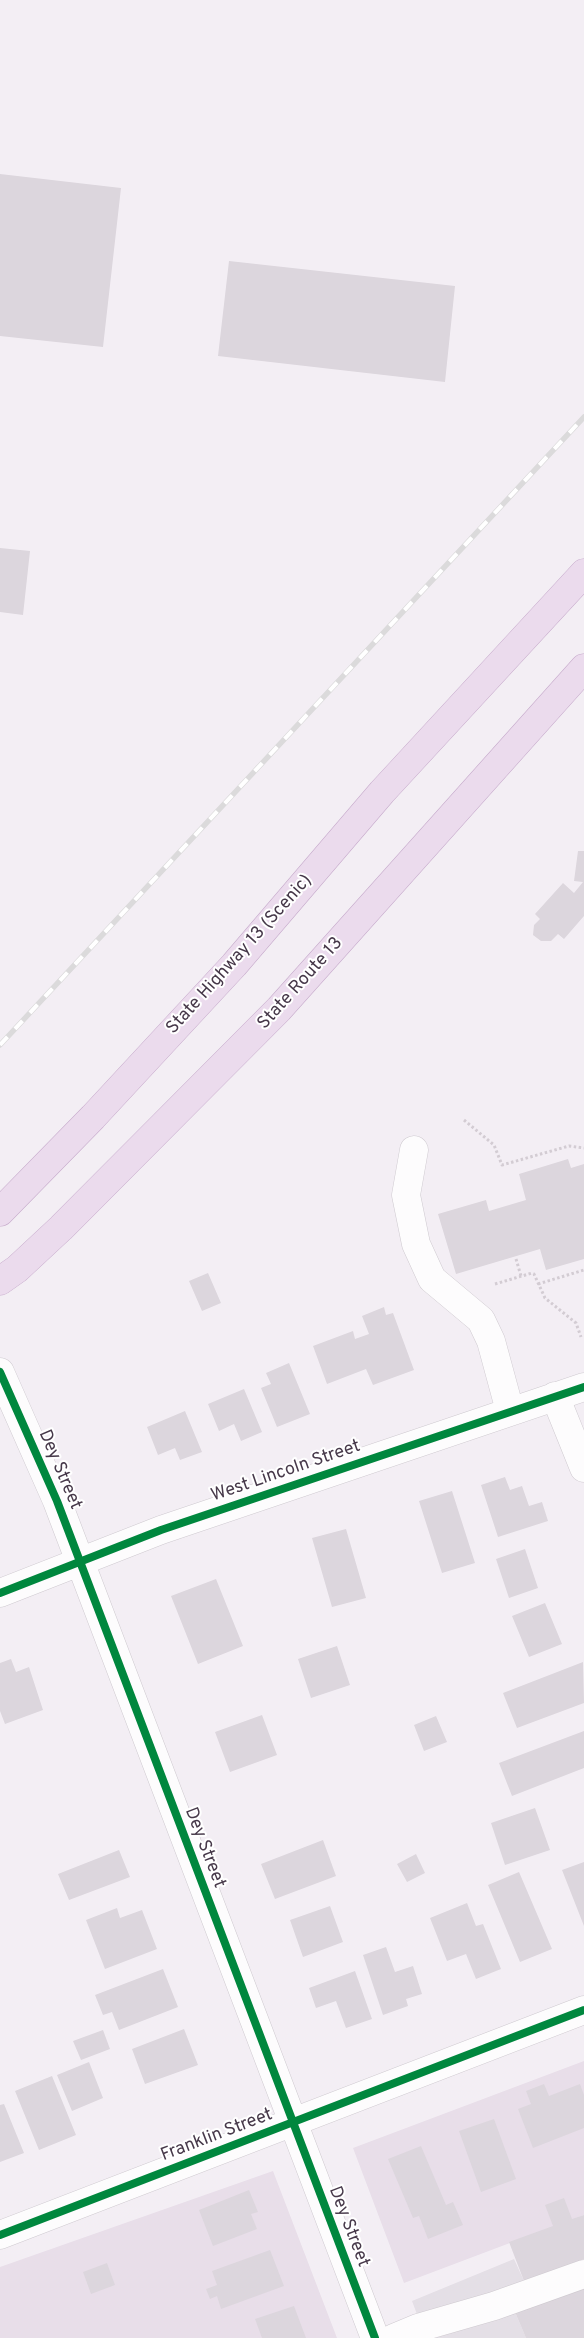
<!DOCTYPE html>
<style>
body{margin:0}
canvas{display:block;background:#f3eef4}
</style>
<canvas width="584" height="2338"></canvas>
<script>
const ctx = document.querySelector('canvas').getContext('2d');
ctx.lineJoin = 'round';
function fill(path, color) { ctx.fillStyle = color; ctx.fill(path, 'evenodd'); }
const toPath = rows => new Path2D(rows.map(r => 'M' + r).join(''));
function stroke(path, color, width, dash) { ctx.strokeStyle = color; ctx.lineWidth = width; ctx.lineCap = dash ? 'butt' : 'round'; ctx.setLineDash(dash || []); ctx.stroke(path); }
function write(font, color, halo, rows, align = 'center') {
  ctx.font = font + ' Overpass,sans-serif'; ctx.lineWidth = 4; ctx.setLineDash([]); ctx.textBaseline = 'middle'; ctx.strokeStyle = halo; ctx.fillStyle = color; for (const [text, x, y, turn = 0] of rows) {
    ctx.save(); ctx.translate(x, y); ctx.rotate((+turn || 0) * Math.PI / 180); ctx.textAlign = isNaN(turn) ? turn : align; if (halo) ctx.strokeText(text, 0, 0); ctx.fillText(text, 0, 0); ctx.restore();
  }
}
const residential = toPath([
 [584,2061,584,2215,404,2283,353,2148],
 [273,2171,337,2338,0,2338,0,2267]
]);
const parking = toPath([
 [514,2259,524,2281,515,2312,526,2338,426,2338,412,2301]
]);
const building = toPath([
 [0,174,121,188,103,347,0,336],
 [229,261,455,286,445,382,218,356],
 [0,548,30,551,23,615,0,612],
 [578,851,584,851,584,916,564,939,558,934,551,941,541,941,533,935,534,925,540,919,535,914,563,883,574,893,583,882,574,881],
 [568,1159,571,1168,584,1164,584,1259,546,1270,540,1249,456,1274,438,1214,486,1200,489,1211,526,1200,519,1174],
 [208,1273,221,1303,202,1311,189,1281],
 [384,1307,386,1315,393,1313,414,1370,373,1385,366,1369,327,1384,313,1346,353,1331,355,1339,369,1334,362,1316],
 [289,1363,310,1414,277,1427,261,1388,271,1384,266,1373],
 [244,1389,262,1432,241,1441,234,1424,219,1431,208,1404],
 [185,1411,202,1452,180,1460,175,1448,158,1455,147,1427],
 [505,1477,510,1490,522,1486,529,1506,542,1502,548,1521,498,1537,481,1485],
 [452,1491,475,1563,442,1573,419,1501],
 [346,1529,366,1598,332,1607,312,1538],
 [525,1549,538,1588,509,1598,496,1559],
 [216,1579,243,1646,198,1664,171,1596],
 [545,1603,562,1644,529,1657,512,1616],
 [337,1646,350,1685,311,1698,298,1659],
 [11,1659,16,1672,29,1667,43,1710,5,1724,0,1711,0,1663],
 [583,1662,584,1703,517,1728,503,1693],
 [262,1715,277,1755,230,1772,215,1732],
 [436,1716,447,1742,424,1751,414,1725],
 [584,1731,584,1768,512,1796,499,1763],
 [535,1808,550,1850,505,1865,491,1823],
 [323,1840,336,1876,275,1899,261,1864],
 [119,1850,130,1877,69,1900,58,1874],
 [416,1854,425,1873,407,1882,397,1864],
 [584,1862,584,1926,562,1870],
 [519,1872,552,1949,520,1962,488,1885],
 [467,1903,476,1926,483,1924,501,1969,476,1979,466,1954,447,1961,430,1918],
 [330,1906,343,1942,303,1957,290,1920],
 [117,1908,120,1918,142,1910,157,1949,105,1969,86,1920],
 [386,1947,395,1972,413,1966,422,1994,406,1999,408,2006,383,2015,363,1955],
 [163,1969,178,2007,119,2030,112,2012,103,2015,95,1995],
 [355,1971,372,2019,346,2028,336,2001,316,2008,309,1988],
 [184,2029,198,2065,145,2084,132,2049],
 [103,2030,110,2049,81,2060,73,2041],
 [89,2062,103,2098,72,2111,57,2075],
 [52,2076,76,2135,39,2150,15,2091],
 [544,2084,549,2096,580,2084,584,2095,584,2128,533,2148,518,2109,531,2104,526,2091],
 [4,2104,24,2153,0,2162,0,2105],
 [494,2119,516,2179,481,2192,459,2131],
 [421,2146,446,2205,453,2202,463,2225,428,2239,419,2216,413,2218,388,2159],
 [249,2190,258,2212,251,2214,257,2229,213,2246,199,2210],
 [564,2198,572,2219,584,2215,584,2259,524,2281,509,2242,553,2226,545,2205],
 [270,2250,284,2286,221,2309,217,2296,210,2299,206,2289,217,2285,212,2271],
 [107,2263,115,2285,91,2294,83,2272],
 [584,2285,584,2338,526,2338,515,2312],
 [294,2306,306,2338,262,2338,255,2319]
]);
const path = toPath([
 [464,1120,494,1145,502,1165,569,1146,584,1148],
 [516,1259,521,1276],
 [495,1284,532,1273,534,1274,545,1298,576,1323,581,1337],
 [538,1284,584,1270]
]);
const minor = toPath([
 [414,1150,406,1195,416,1244,432,1279,481,1320,491,1341,510,1411],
 [0,1372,57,1501,375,2338],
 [555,1396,584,1468],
 [0,1593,161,1530,584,1387],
 [0,2235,584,2010],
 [394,2338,418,2328,494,2306,584,2274]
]);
const highway = toPath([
 [0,1212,93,1117,234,965,382,792,584,573],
 [0,1281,17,1269,61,1228,279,1009,584,668]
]);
const rail = toPath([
 [0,1045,584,417]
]);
const cycleway = toPath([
 [0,1372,57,1501,375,2338],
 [0,1593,161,1530,584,1387],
 [0,2235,584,2010]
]);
const streetNames = [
 ["State Highway 13 (Scenic)",240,955,-48],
 ["State Route 13",301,984,-48],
 ["Dey Street",59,1470,67],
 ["West Lincoln Street",286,1472,-19],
 ["Dey Street",204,1848,69],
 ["Franklin Street",217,2136,-21],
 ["Dey Street",348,2227,69]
];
fill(residential, '#e8dee9');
fill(parking, '#e4dfe6');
fill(building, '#dcd6dd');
stroke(minor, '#cfcad0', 29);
stroke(highway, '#c6aacb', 29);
stroke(path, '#d3ccd3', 3, [2.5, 2.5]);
stroke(minor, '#fdfcfd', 28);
stroke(highway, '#ebdbed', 28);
stroke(rail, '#dbdadb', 5.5);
stroke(rail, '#fff', 4, [11]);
stroke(cycleway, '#00873e', 8);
write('18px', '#47394a', '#fff', streetNames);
</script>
